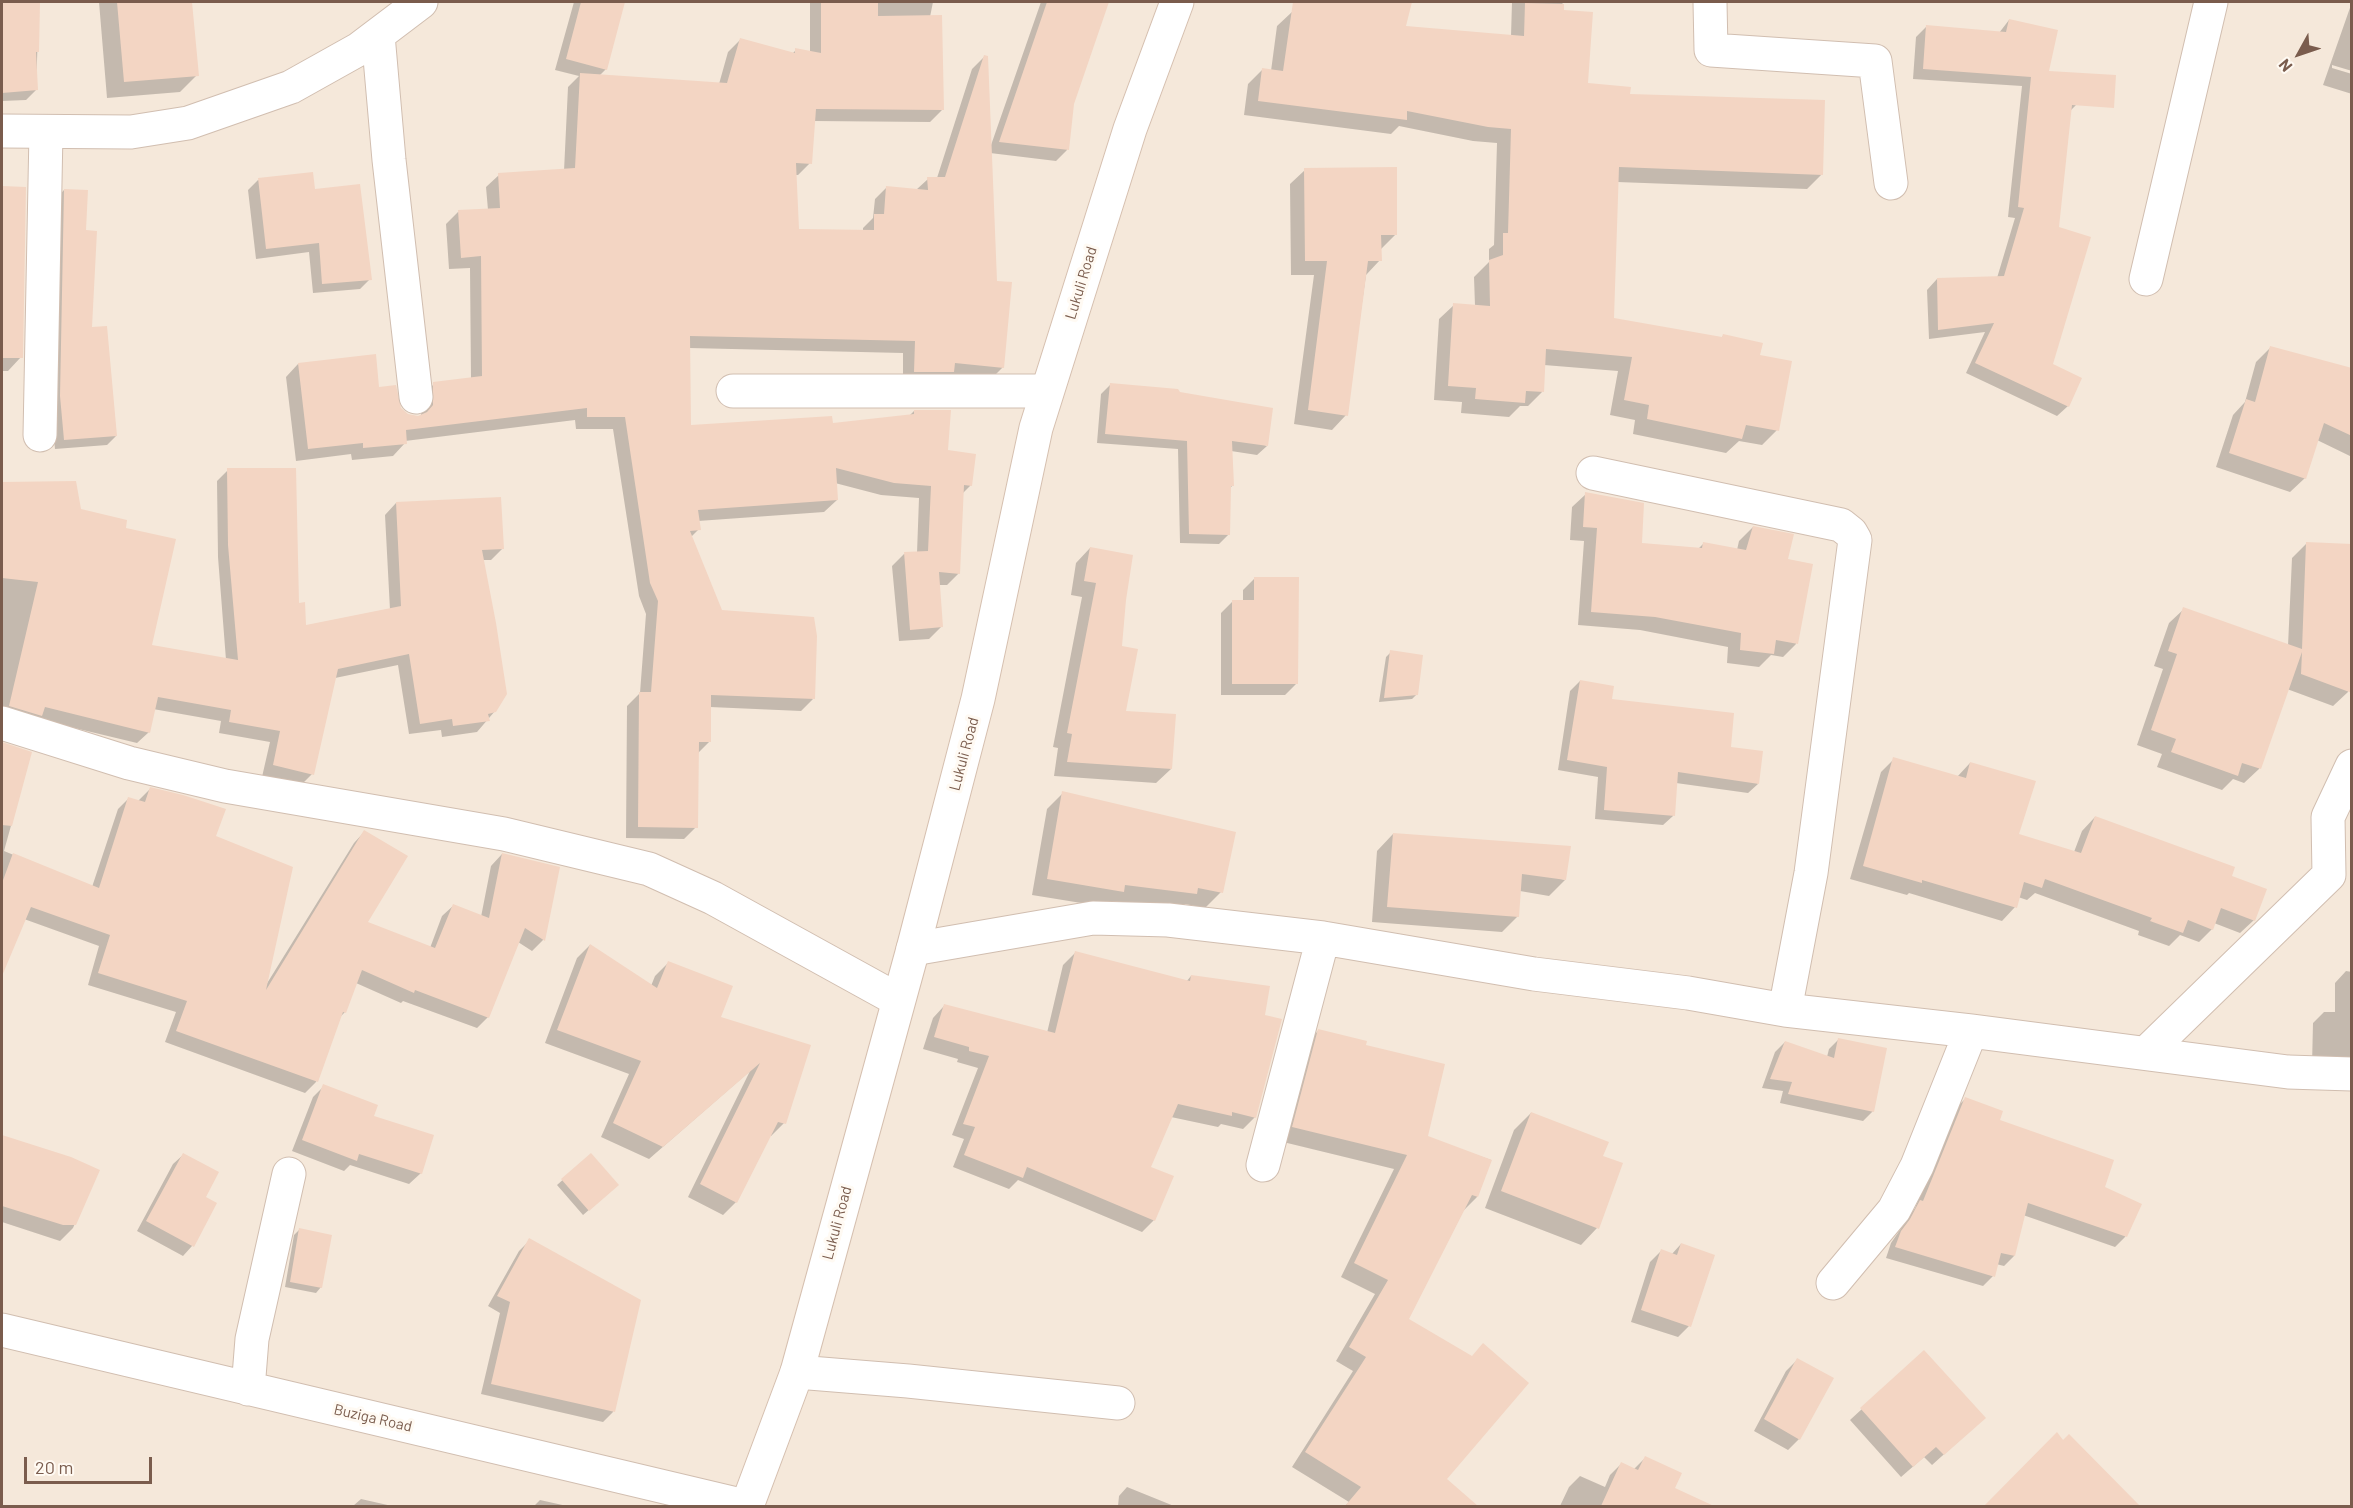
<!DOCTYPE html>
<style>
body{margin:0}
#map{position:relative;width:2353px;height:1508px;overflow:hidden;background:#fdf6ec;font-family:Barlow,sans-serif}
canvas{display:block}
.frame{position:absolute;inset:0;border:3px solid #7a5c4d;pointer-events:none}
.north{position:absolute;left:2269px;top:24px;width:60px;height:60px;-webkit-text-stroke:4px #fffaf3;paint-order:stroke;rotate:230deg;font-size:16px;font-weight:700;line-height:24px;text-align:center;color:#7a5c4d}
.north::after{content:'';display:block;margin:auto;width:21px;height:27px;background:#7a5c4d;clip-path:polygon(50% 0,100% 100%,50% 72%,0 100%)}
.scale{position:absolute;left:24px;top:1457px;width:128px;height:27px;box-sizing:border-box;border:3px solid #7a5c4d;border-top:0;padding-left:8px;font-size:18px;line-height:21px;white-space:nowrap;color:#7a5c4d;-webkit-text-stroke:4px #fffaf3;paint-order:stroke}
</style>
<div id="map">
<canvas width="2353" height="1508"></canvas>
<div class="frame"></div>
<div class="north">N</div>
<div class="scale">20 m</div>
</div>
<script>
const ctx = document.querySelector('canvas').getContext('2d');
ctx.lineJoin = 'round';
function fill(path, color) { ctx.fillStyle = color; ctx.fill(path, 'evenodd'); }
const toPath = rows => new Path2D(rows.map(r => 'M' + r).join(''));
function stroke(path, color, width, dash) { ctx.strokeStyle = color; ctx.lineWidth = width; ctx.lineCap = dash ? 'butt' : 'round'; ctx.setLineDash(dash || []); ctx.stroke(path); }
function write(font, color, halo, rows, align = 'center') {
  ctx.font = font + ' Barlow,sans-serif'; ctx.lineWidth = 6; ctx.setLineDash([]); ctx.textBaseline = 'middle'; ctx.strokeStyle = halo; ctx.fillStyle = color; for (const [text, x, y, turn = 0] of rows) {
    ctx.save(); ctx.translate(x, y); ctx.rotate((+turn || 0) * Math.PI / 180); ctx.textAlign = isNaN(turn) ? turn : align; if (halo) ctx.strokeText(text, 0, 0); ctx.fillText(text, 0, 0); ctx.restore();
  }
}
const residential = toPath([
 [2,2,2351,2,2351,1506,2,1506]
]);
const shadow = toPath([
 [2,2,39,2,36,90,26,100,2,101],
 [99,2,191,2,197,75,180,92,107,98],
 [574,2,623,2,606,69,599,76,719,84,728,52,740,40,792,54,796,50,810,52,810,2,933,2,930,17,942,110,930,122,813,121,810,163,798,175,795,175,798,231,863,232,863,228,873,218,875,199,887,187,916,190,928,179,937,178,972,69,984,57,990,148,1041,2,1107,2,1072,103,1067,150,1056,161,990,153,995,282,1003,367,991,379,903,384,903,353,689,348,690,427,831,425,909,416,914,411,971,485,963,493,959,573,947,585,939,585,942,626,929,639,899,641,892,566,904,554,917,553,919,498,881,495,835,483,837,500,824,512,698,521,699,529,691,537,721,611,813,699,801,711,710,707,710,741,697,754,696,827,684,839,626,838,627,706,640,693,646,614,639,596,613,429,576,429,575,420,405,441,405,443,393,456,352,460,351,454,296,461,286,377,298,364,378,388,407,415,418,417,421,416,422,396,434,384,471,379,470,268,449,269,446,224,458,212,488,210,486,187,499,175,564,171,568,87,579,76,555,70],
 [1330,2,1410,2,1404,28,1511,36,1512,2,1563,2,1560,11,1587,84,1629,95,1822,174,1807,189,1617,182,1613,319,1721,338,1723,336,1759,356,1777,430,1762,445,1739,441,1726,453,1633,434,1635,420,1610,415,1618,371,1544,365,1542,392,1528,406,1520,406,1509,417,1461,413,1462,402,1434,400,1439,319,1454,305,1475,306,1474,277,1489,262,1489,249,1494,245,1497,143,1473,141,1399,126,1391,134,1244,115,1248,84,1263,69,1271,71,1277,26,1292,12,1327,17],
 [2352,2,2352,71,2332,65,2332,68,2352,74,2352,94,2323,85],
 [2009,20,2047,73,2076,105,2069,112,2057,228,2051,365,2068,406,2057,416,1966,373,1985,332,1929,339,1927,290,1937,279,1997,278,2015,218,2008,217,2022,86,1913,79,1916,37,1926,27,1999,33],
 [1305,170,1396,234,1381,249,1380,260,1366,275,1346,415,1332,430,1294,424,1314,275,1291,275,1290,184],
 [258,180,313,191,370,279,360,289,313,293,309,252,256,259,248,190],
 [2,187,25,189,10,233,2,233],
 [64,190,85,232,90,329,116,436,107,445,55,449,51,406,55,200],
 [2,287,23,287,21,357,8,371,2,371],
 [2270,348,2352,370,2352,457,2317,440,2305,478,2290,492,2216,467,2233,415,2245,402,2256,362],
 [1110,385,1267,446,1257,455,1231,451,1233,485,1230,488,1229,534,1219,544,1180,543,1178,449,1097,443,1101,394],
 [228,470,298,604,305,626,390,610,385,515,396,503,503,548,491,560,482,560,495,711,477,732,442,737,441,730,409,734,398,665,335,678,312,774,301,785,262,777,270,742,219,733,221,721,153,709,149,732,137,743,37,719,2,718,2,483,75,483,79,510,124,529,150,646,226,660,218,557,217,481],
 [1586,494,1640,545,1698,549,1704,543,1737,550,1739,541,1753,527,1786,560,1796,644,1783,657,1771,655,1759,667,1727,663,1728,647,1640,630,1578,625,1584,541,1570,540,1572,507],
 [2307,543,2352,645,2348,692,2333,706,2287,689,2259,769,2244,783,2233,779,2222,790,2157,767,2162,754,2137,745,2163,669,2154,666,2169,623,2184,609,2288,646,2292,558],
 [1090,548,1124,599,1120,647,1124,712,1171,769,1156,783,1054,776,1058,748,1053,747,1082,597,1071,595,1076,563],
 [1254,579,1296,684,1285,695,1221,695,1221,613,1232,602,1243,602,1243,590],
 [1391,652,1417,694,1412,699,1379,702,1386,657],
 [1580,681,1611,700,1729,748,1758,784,1748,793,1676,783,1673,816,1663,825,1595,819,1598,777,1558,770,1570,691],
 [2,744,31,753,4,851,92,887,118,809,129,798,138,801,150,789,214,837,266,985,354,843,365,831,366,923,430,948,442,916,454,905,481,917,491,866,502,854,558,868,543,940,532,951,518,942,488,1017,477,1028,403,1001,401,1003,356,983,345,1012,340,1017,316,1082,305,1093,165,1042,176,1012,88,985,99,946,24,919,11,936,2,931],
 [1894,759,1957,777,1970,763,2017,835,2074,852,2082,831,2095,817,2230,877,2254,920,2240,933,2214,923,2212,929,2199,942,2180,935,2169,946,2138,935,2139,931,2035,893,2027,900,2018,897,2015,907,2002,921,1909,893,1907,895,1850,879,1881,772],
 [1063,793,1221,892,1205,908,1185,904,1180,909,1113,901,1106,907,1032,895,1047,809],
 [1393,834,1565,880,1549,896,1520,891,1518,916,1502,932,1372,922,1377,851],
 [590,945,651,986,655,976,668,963,719,1018,809,1046,784,1123,771,1136,769,1136,736,1202,723,1215,688,1197,750,1071,649,1159,601,1137,629,1074,545,1043,577,958],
 [1075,953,1186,982,1191,976,1263,1016,1255,1117,1243,1129,1221,1124,1218,1127,1171,1117,1149,1168,1154,1220,1142,1232,1018,1180,1009,1189,953,1167,964,1139,952,1135,978,1068,957,1062,958,1059,923,1049,933,1018,944,1006,1047,1033,1063,965],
 [2346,971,2352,972,2352,1067,2312,1065,2313,1023,2324,1012,2335,1012,2335,983],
 [1319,1030,1364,1046,1426,1137,1491,1160,1477,1197,1463,1211,1407,1320,1445,1479,1476,1506,1345,1506,1349,1502,1292,1467,1353,1371,1336,1361,1375,1294,1341,1277,1394,1169,1279,1141,1305,1044],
 [1838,1040,1873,1111,1863,1121,1780,1103,1783,1091,1762,1088,1775,1052,1785,1042,1827,1057,1829,1049],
 [324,1086,372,1117,421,1173,409,1184,350,1165,344,1171,292,1151,313,1097],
 [1965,1099,2103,1188,2140,1205,2125,1237,2115,1247,2023,1215,2014,1256,2004,1266,1996,1264,1993,1276,1983,1286,1886,1258,1891,1243,1915,1208,1955,1109],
 [1531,1113,1601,1156,1597,1228,1581,1245,1485,1208,1514,1130],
 [2,1136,70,1158,98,1171,73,1228,60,1241,2,1222],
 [183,1155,204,1198,192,1246,183,1256,137,1231,173,1164],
 [591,1155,612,1190,583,1215,557,1185],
 [299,1230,321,1287,316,1293,285,1287,294,1235],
 [530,1240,639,1300,613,1412,603,1422,481,1394,500,1313,488,1306,519,1251],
 [1681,1244,1689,1326,1678,1337,1631,1322,1650,1262,1661,1251,1671,1255],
 [1924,1352,1972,1429,1932,1465,1924,1457,1901,1477,1850,1420],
 [1797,1360,1799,1439,1788,1450,1754,1431,1786,1371],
 [2057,1435,2127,1500,2133,1506,1986,1506],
 [1645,1458,1680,1474,1664,1506,1560,1506,1569,1487,1580,1476,1605,1487,1610,1475,1621,1464,1633,1470],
 [1127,1487,1174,1506,1118,1506,1119,1496],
 [361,1499,392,1506,353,1506],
 [540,1500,567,1506,534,1506]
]);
const building = toPath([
 [2,2,40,2,39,52,36,52,38,90,2,93],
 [117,2,192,2,199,76,124,82],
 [581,2,625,2,607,70,566,59],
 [821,2,878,2,878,16,942,15,944,110,816,109,812,164,796,163,799,229,874,230,874,214,884,214,886,186,928,190,927,177,945,177,984,55,988,56,997,281,1012,282,1004,368,955,363,954,372,914,372,915,341,690,336,691,425,832,416,833,423,914,414,914,410,951,410,948,450,976,454,972,486,964,485,960,574,939,572,943,627,910,630,904,552,928,551,931,486,894,483,836,468,838,500,698,510,701,530,690,531,722,610,814,617,817,636,815,699,711,695,711,742,699,742,698,828,638,827,639,692,651,692,658,601,650,583,625,417,587,417,587,408,406,430,407,444,363,448,363,443,308,449,298,363,376,354,379,387,396,385,401,408,408,414,418,416,427,412,433,405,433,382,482,376,481,256,461,258,458,210,500,208,498,173,575,168,580,73,727,83,740,38,795,53,795,48,821,53],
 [1047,2,1109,2,1074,104,1069,150,999,142],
 [1293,2,1412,2,1406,26,1524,36,1525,3,1564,4,1564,10,1593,12,1588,83,1631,87,1630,94,1825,100,1823,175,1619,167,1614,318,1722,337,1723,334,1763,343,1760,355,1792,361,1779,431,1746,425,1742,439,1647,419,1649,405,1624,400,1632,357,1546,349,1544,392,1526,391,1525,403,1475,399,1476,388,1448,386,1453,303,1490,306,1489,260,1503,255,1503,233,1508,233,1511,129,1488,127,1407,111,1407,120,1258,101,1262,68,1283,71],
 [2009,19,2058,30,2049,71,2116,75,2114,108,2072,105,2059,227,2091,237,2053,364,2082,378,2069,407,1975,363,1994,323,1938,330,1937,278,2004,276,2024,208,2018,207,2031,77,1923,69,1926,25,2006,32],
 [1397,167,1397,235,1381,235,1382,261,1368,261,1348,416,1308,410,1327,261,1305,261,1304,168],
 [313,172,315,189,360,184,372,280,322,284,319,243,266,249,258,178],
 [2,186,26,187,23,358,2,358],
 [64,189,88,190,86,230,97,231,92,327,107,326,117,436,64,440,60,396],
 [2270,346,2352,368,2352,436,2324,423,2306,479,2229,453,2246,399,2255,402],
 [1110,383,1178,389,1180,392,1273,408,1268,446,1232,441,1234,486,1231,486,1230,535,1189,534,1187,441,1105,434],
 [227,468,296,468,299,603,305,602,306,625,401,606,396,502,501,497,504,549,482,550,496,623,507,694,496,712,488,714,490,721,453,726,452,719,420,724,409,654,338,669,314,775,273,765,280,731,229,722,231,710,158,697,150,733,45,707,42,716,9,706,38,582,2,578,3,482,76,481,81,509,127,520,126,528,176,539,152,645,238,660,228,545],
 [1585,492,1644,503,1642,543,1702,548,1703,542,1746,550,1753,526,1794,534,1788,559,1813,564,1798,644,1776,640,1774,654,1740,650,1741,633,1655,617,1591,612,1597,528,1583,527],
 [2306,542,2352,544,2352,693,2301,674,2302,652,2261,769,2242,763,2238,776,2171,752,2176,739,2151,730,2177,654,2168,651,2183,607,2302,649],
 [1090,547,1133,555,1126,600,1122,646,1138,649,1126,711,1176,714,1172,769,1067,762,1072,734,1067,733,1096,583,1084,581],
 [1254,577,1299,577,1298,684,1232,684,1232,600,1254,600],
 [1390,650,1423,655,1418,695,1384,698],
 [1580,680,1614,686,1612,699,1734,713,1731,747,1763,751,1759,784,1678,772,1675,816,1604,810,1607,767,1567,760],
 [2,742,32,752,12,826,2,825],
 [1893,757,1966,778,1970,762,2036,781,2019,834,2081,853,2095,816,2235,867,2232,876,2267,889,2255,921,2221,908,2213,930,2188,920,2183,933,2150,921,2152,918,2045,879,2042,888,2024,882,2017,908,1922,880,1922,883,1863,866],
 [150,787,183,795,226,809,216,836,293,867,266,990,364,830,408,856,368,922,435,948,453,904,489,918,502,853,560,867,545,941,525,928,489,1018,415,990,414,993,362,970,346,1013,343,1012,318,1082,176,1031,187,1001,98,973,110,935,31,907,2,976,2,883,13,853,99,888,128,797,145,802],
 [1062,791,1236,832,1223,893,1198,888,1197,894,1125,885,1124,892,1047,879],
 [1393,833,1571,846,1566,880,1522,874,1519,917,1387,907],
 [590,944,657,988,668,961,733,986,721,1017,811,1045,786,1124,778,1122,737,1203,700,1184,760,1063,663,1147,613,1123,641,1061,557,1030],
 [1075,951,1190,981,1191,975,1270,986,1265,1015,1282,1019,1256,1118,1232,1112,1232,1116,1178,1104,1151,1167,1174,1176,1155,1221,1027,1167,1023,1178,964,1155,975,1127,963,1124,989,1056,969,1051,969,1047,934,1037,944,1004,1055,1033],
 [1318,1029,1367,1041,1366,1045,1445,1064,1428,1136,1492,1160,1478,1197,1472,1195,1409,1319,1472,1356,1483,1343,1529,1383,1447,1479,1478,1506,1345,1506,1361,1487,1305,1452,1366,1357,1349,1347,1388,1280,1354,1263,1407,1155,1292,1127],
 [1838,1038,1887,1048,1874,1112,1788,1094,1792,1082,1770,1079,1785,1041,1834,1058],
 [323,1084,378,1105,374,1116,434,1135,422,1174,359,1154,357,1161,302,1140],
 [1965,1097,2003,1111,2000,1120,2114,1160,2105,1187,2142,1204,2127,1237,2028,1203,2015,1256,2001,1253,1995,1277,1895,1247,1901,1231,1910,1219,1920,1200,1923,1201],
 [1531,1112,1609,1142,1603,1156,1623,1163,1599,1229,1501,1191],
 [2,1135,71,1157,100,1170,76,1225,63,1225,2,1206],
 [183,1153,219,1172,206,1197,217,1203,194,1247,146,1221],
 [591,1153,619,1185,589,1211,561,1179],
 [299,1228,332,1235,322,1288,290,1282],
 [529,1238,641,1300,615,1412,491,1384,510,1302,497,1296],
 [1681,1243,1715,1255,1691,1327,1641,1310,1661,1249,1677,1255],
 [1924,1350,1986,1418,1944,1455,1936,1447,1913,1467,1860,1408],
 [1797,1358,1834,1378,1800,1440,1764,1419],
 [2057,1432,2063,1440,2069,1434,2140,1506,1984,1506],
 [1645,1456,1682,1473,1675,1488,1714,1506,1601,1506,1621,1462,1638,1470]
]);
const street = toPath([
 [1710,2,1711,50,1875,61,1891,183],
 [378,35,389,160,416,397],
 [2,131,131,132,188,123,291,87,359,49,421,2],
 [2146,279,2211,2],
 [733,391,1047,391],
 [40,435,46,132],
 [1593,473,1841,525,1851,533,1855,540,1811,873,1785,1010],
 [2,723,129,763,225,786,504,834,649,869,713,898,898,1000],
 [913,949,1093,918,1168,920,1323,938,1534,974,1688,993,1785,1010,1971,1031,2288,1072,2352,1074],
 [2146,1053,2329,875,2328,817,2352,766],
 [1263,1165,1323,938],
 [1833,1283,1894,1210,1917,1166,1971,1031],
 [2,1330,745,1506],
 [797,1372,908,1381,1118,1403],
 [248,1389,252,1339,289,1174]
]);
const secondary = toPath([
 [747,1506,797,1372,913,949,978,699,1036,428,1130,129,1177,2]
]);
const streetNames = [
 ["Lukuli Road",1081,283,-73],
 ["Lukuli Road",964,754,-75],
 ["Lukuli Road",837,1223,-75],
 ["Buziga Road",373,1418,13]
];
fill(residential, '#f5e8da');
fill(shadow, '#0003');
fill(building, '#f3d5c3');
stroke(street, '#d1beb0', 35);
stroke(secondary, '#d6c0b0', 35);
stroke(street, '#fff', 33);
stroke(secondary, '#fff', 33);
write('15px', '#7a5c4d', '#fffaf3', streetNames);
</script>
